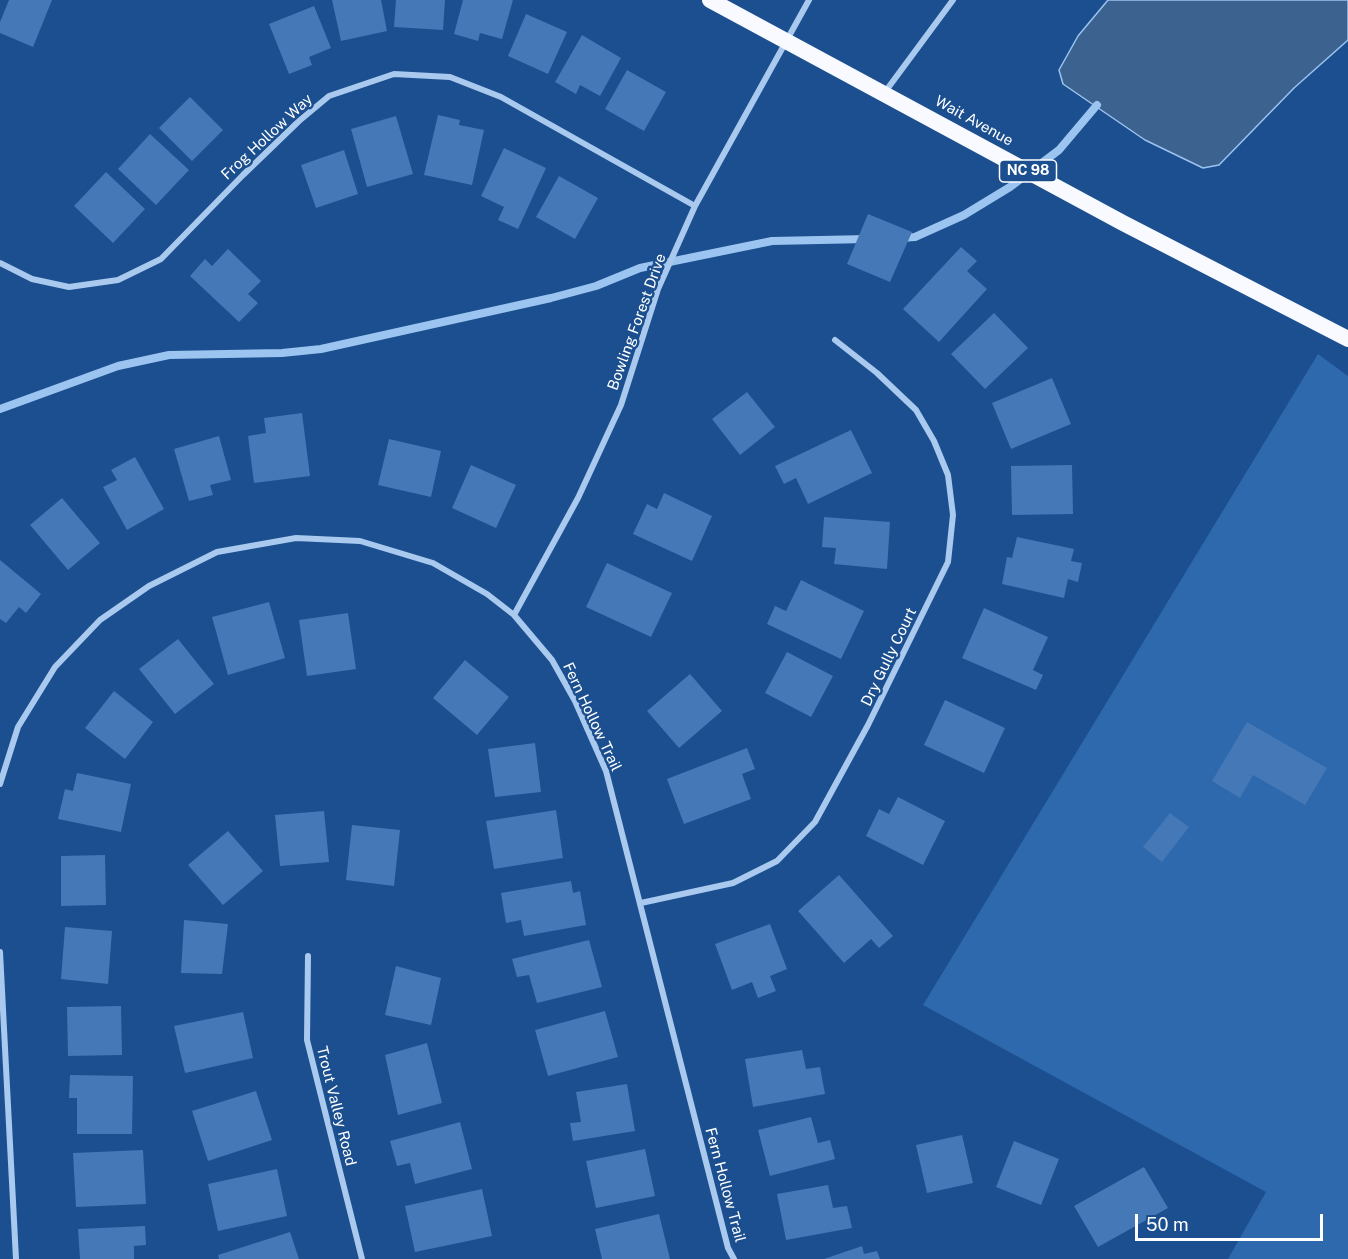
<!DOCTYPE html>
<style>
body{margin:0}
#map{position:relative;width:1348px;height:1259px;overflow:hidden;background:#1b4f8f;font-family:"Public Sans",sans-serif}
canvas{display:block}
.scale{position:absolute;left:1135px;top:1214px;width:188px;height:27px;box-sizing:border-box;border:3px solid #fff;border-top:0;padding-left:8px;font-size:18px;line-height:21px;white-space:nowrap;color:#fff;-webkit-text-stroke:4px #1b4f8f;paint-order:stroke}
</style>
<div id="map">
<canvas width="1348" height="1259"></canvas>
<div class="scale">50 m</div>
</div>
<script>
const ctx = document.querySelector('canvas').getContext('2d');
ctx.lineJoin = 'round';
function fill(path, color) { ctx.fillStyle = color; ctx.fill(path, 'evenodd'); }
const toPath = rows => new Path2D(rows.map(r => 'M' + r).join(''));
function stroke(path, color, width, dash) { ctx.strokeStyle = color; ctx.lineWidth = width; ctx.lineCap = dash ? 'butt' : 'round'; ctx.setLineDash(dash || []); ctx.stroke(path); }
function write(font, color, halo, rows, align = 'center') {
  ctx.font = font + ' "Public Sans",sans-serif'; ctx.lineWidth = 5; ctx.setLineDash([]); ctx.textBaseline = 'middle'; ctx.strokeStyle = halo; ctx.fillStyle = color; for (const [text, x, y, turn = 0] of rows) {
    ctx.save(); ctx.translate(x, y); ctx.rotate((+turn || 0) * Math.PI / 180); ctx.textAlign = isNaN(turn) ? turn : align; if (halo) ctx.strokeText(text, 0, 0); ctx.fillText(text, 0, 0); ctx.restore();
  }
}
const green = toPath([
 [1318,354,1348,376,1348,1259,1228,1259,1266,1192,923,1005]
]);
const water = toPath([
 [1108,0,1348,0,1348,40,1294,88,1219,165,1203,168,1145,140,1063,84,1059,70,1078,36,1108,0]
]);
const stream = toPath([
 [901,238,915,237,964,215,1010,187,1059,150,1097,105],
 [0,409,118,366,169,355,282,353,321,349,551,298,596,286,640,268,772,241,868,239]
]);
const building = toPath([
 [9,0,52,0,33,47,0,33,0,22],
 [332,0,381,0,387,31,341,41],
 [396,0,445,0,443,30,394,27],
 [463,0,513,0,502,39,480,33,478,41,454,34],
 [314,6,331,48,309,57,312,65,289,74,269,24],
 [526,14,567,32,548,74,508,56],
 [582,35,621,58,600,96,580,85,576,94,555,82],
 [627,70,666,92,644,131,605,109],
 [190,97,223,130,192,161,159,128],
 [438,115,460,120,459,125,484,130,472,185,424,175],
 [396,116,413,174,367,187,351,129],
 [150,134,189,170,156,205,118,169],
 [504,148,546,168,518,229,498,220,504,207,481,196],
 [344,150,358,194,316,208,301,165],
 [106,172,145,209,113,243,74,206],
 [559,176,598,198,575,239,536,217],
 [868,214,912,232,890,282,847,264],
 [961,247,977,261,967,271,987,289,939,342,903,309],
 [228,249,261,281,248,294,258,303,239,322,190,276,205,259,212,266],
 [994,313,1028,348,985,389,951,354],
 [1052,378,1071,424,1011,449,992,403],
 [747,392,775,427,740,455,712,419],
 [302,413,310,476,254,483,248,436,266,433,264,418],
 [851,430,872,473,808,504,796,478,784,484,775,466],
 [219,436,231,480,210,485,213,495,189,501,174,449],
 [389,439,441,451,431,497,378,485],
 [135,457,164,509,127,530,103,487,117,480,111,470],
 [471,465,516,485,496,528,452,508],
 [1072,465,1073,514,1012,515,1011,466],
 [664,493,712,516,692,561,633,534,647,504,657,509],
 [62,498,100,543,68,570,30,525],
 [824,517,890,522,887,569,834,564,836,548,822,547],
 [1017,537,1074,549,1071,561,1082,563,1078,582,1068,579,1064,598,1002,584,1007,557,1012,558],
 [0,560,41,594,26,613,19,607,6,623,0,619],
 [607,563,672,593,651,637,586,607],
 [801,580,864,611,841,659,767,624,775,606,786,611],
 [269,602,285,658,228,675,212,617],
 [984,608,1048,637,1033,670,1043,675,1036,690,962,658],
 [348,613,356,669,307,676,299,620],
 [178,639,214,684,175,714,139,669],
 [787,652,833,676,811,717,765,693],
 [465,660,509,697,477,735,433,698],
 [690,674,722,711,679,748,647,711],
 [114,691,153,722,125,759,85,728],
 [945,700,1005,728,984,773,924,745],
 [1247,722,1327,768,1305,805,1253,775,1240,798,1212,781],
 [535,743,541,792,495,797,488,749],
 [747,748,755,769,742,774,751,799,684,824,667,779],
 [77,773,131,784,121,832,58,819,65,789,73,791],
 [898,797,945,821,923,865,866,836,879,809,889,814],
 [556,810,563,858,494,869,486,821],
 [324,811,329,862,280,866,275,815],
 [1170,813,1189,827,1162,862,1143,847],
 [352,825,400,830,394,886,346,880],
 [228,831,263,871,223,905,188,865],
 [105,855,106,905,61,906,61,856],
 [839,875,893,936,879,948,871,939,844,963,798,911],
 [571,881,573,893,580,891,586,925,524,936,521,920,506,923,501,893],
 [184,920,228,924,222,974,181,973],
 [770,924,787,969,770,976,776,991,758,998,752,982,732,990,715,944],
 [65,927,112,931,108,984,61,979],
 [589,940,602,987,537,1003,529,975,517,977,512,959],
 [396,966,441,978,431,1025,385,1015],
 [121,1006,122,1055,68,1056,67,1007],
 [605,1011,618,1057,548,1076,535,1030],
 [243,1012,253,1058,185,1073,174,1026],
 [427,1043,442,1103,398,1115,385,1055],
 [802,1050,806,1069,820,1067,825,1094,753,1107,745,1059],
 [70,1075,133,1076,132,1134,77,1134,77,1098,69,1098],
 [627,1084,635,1131,573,1141,570,1123,581,1122,576,1092],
 [256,1091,272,1140,208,1161,192,1111],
 [811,1117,818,1143,830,1140,835,1159,770,1176,758,1130],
 [460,1122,472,1169,415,1184,410,1163,397,1166,390,1141],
 [962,1135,973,1183,927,1193,916,1145],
 [1014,1141,1059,1159,1041,1205,996,1187],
 [645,1149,655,1196,596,1208,586,1161],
 [143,1150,146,1204,76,1207,73,1153],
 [1144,1167,1168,1208,1098,1247,1074,1206],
 [277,1169,287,1216,218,1231,208,1184],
 [828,1185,833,1208,847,1206,852,1228,786,1240,777,1194],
 [482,1189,492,1236,415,1252,405,1206],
 [659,1214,670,1259,602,1259,595,1229],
 [145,1226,146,1245,134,1246,134,1259,80,1259,78,1229],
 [290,1232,299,1259,219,1259,218,1255],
 [862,1246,864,1254,877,1251,880,1259,824,1259]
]);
const minor = toPath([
 [885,92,953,0],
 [0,263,32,279,69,287,118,280,161,259,243,175,299,121,329,96,394,74,450,77,501,97,695,206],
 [514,615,578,498,621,405,658,289,695,206,809,0],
 [0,784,18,727,55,667,100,620,149,586,217,552,296,538,360,541,433,563,487,594,514,615,552,660,575,701,606,771,728,1248,734,1259],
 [641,903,733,883,777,861,815,822,868,725,948,562,953,515,948,475,934,441,916,410,877,373,835,340],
 [0,952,16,1259],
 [308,956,307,1040,362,1259]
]);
const trunk = toPath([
 [710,0,1123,223,1348,339]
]);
const shields = [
 [1028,171,57]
];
const shieldNames = [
 ["NC 98",1028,171]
];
const streetNames = [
 ["Wait Avenue",974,121,29],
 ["Frog Hollow Way",267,137,-43],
 ["Bowling Forest Drive",637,322,-70],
 ["Dry Gully Court",889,657,-64],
 ["Fern Hollow Trail",592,717,65],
 ["Trout Valley Road",336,1106,76],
 ["Fern Hollow Trail",725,1185,75]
];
fill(green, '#2e69ad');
fill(water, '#3c6290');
stroke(water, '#9cc4f0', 1.5);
stroke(stream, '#9cc4f0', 8);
fill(building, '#4478b7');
stroke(minor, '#a9c9ee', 6);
stroke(trunk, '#f8faff', 16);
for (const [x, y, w] of shields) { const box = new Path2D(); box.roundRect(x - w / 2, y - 11, w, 22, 4.5); ctx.fillStyle = '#1b4f8f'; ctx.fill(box); stroke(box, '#fff', 1.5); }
write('bold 14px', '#fff', null, shieldNames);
write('15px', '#fff', '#1b4f8f', streetNames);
</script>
